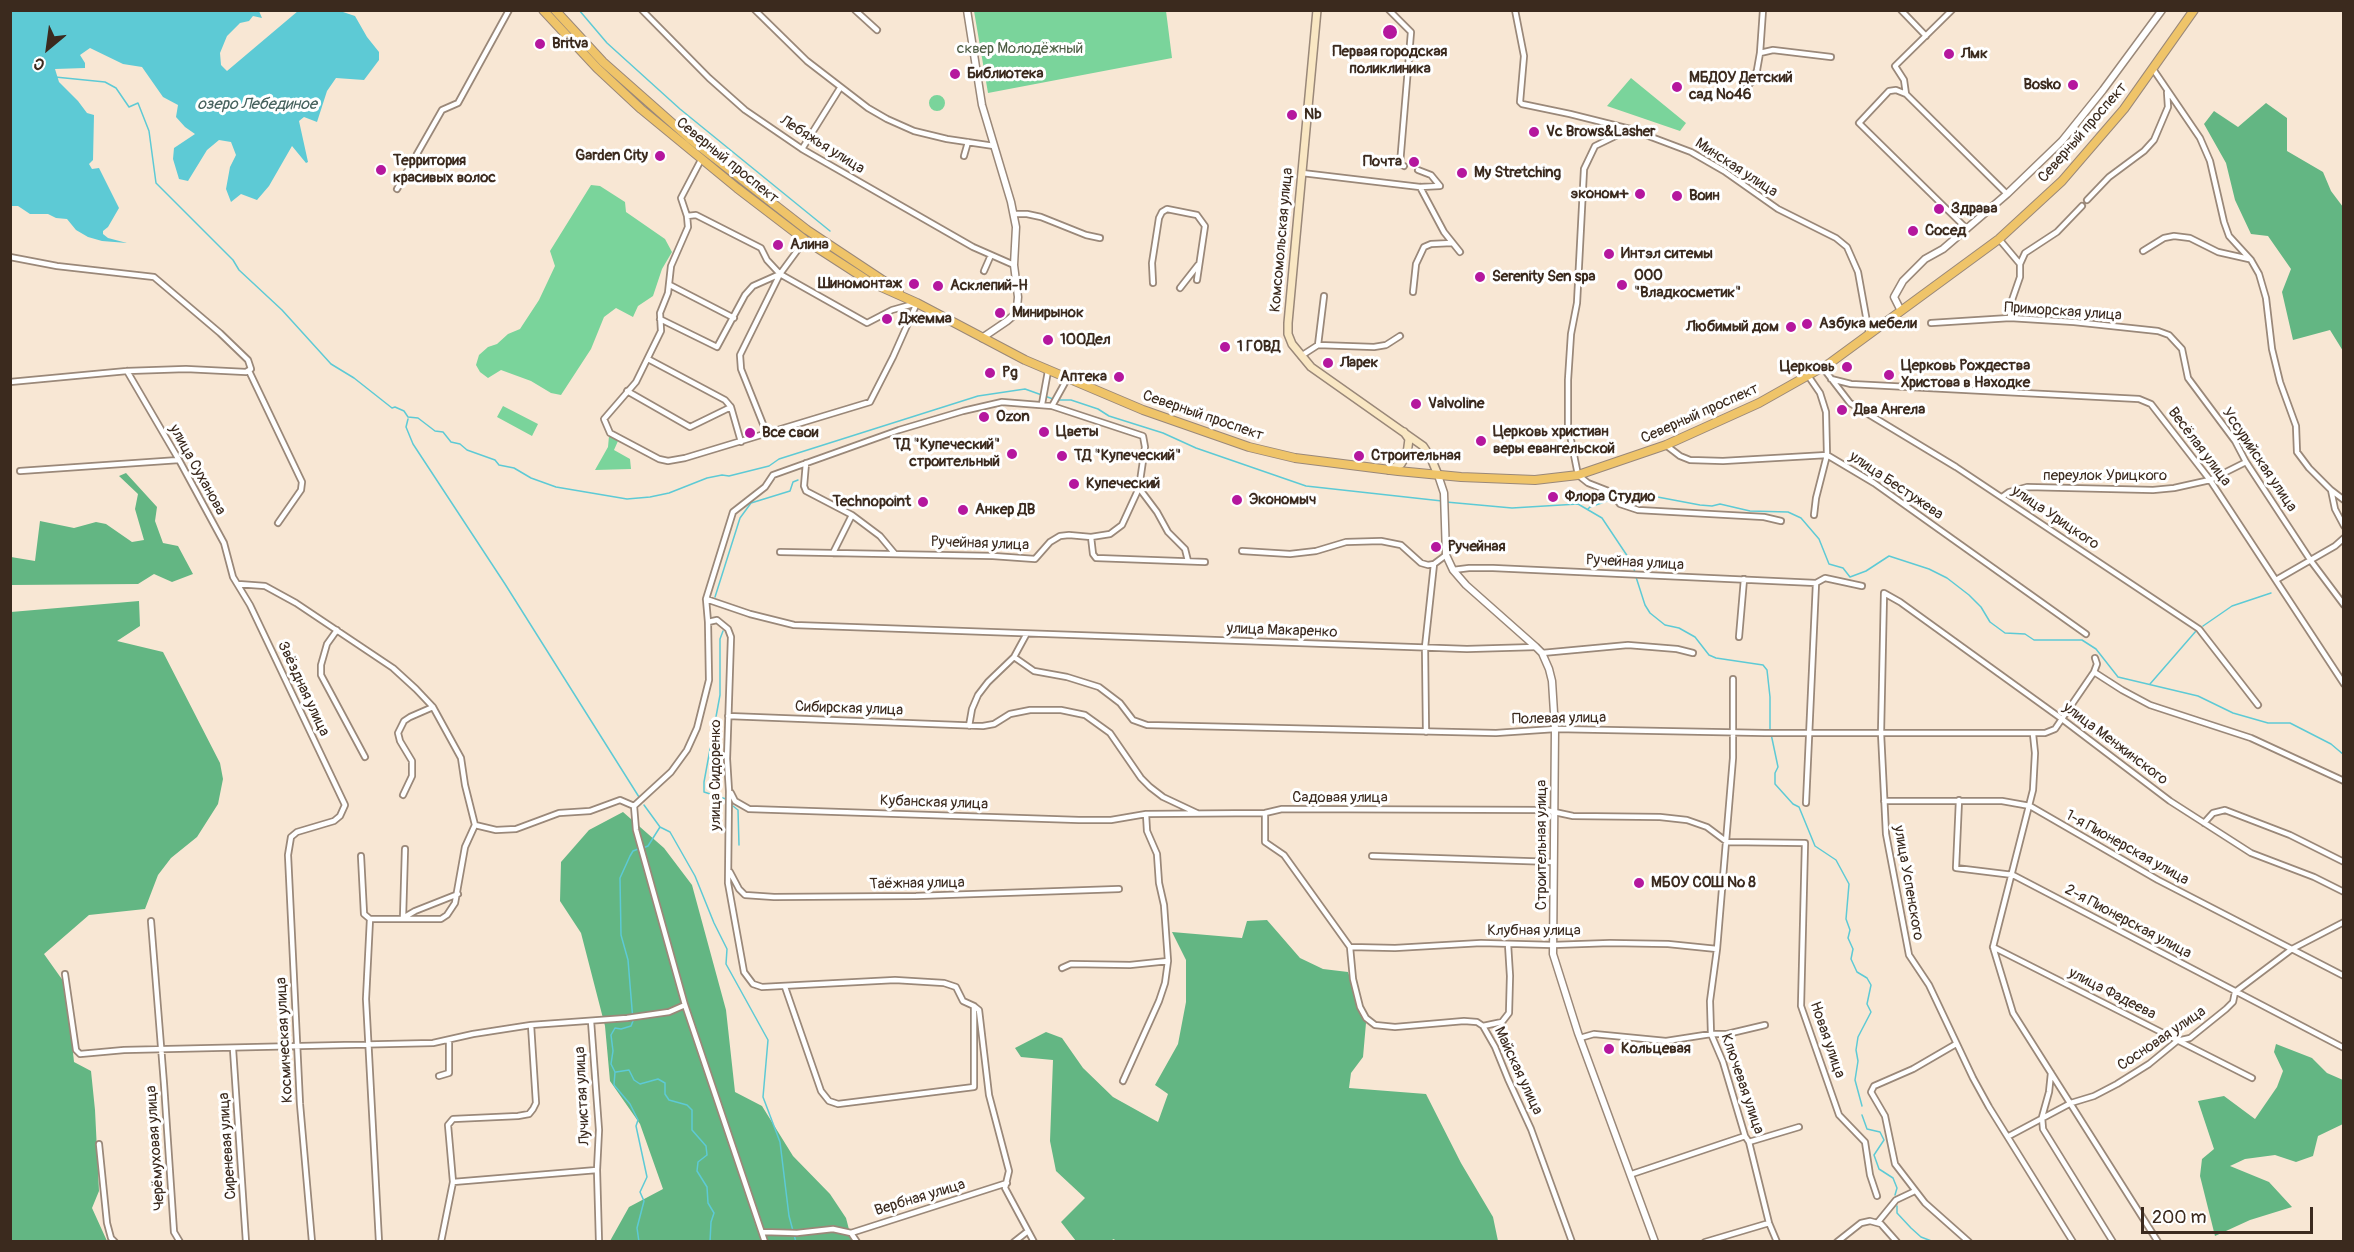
<!DOCTYPE html>
<meta charset="utf-8">
<style>
body{margin:0}
#map{position:relative;width:2354px;height:1252px;overflow:hidden;background:#f8e7d4;font-family:Pangolin,sans-serif}
canvas{display:block}
.frame{position:absolute;inset:0;border:12px solid #3b2a1e;pointer-events:none}
.north{position:absolute;left:18px;top:18px;width:60px;height:60px;-webkit-text-stroke:4px #fff;paint-order:stroke;rotate:209deg;font-size:16px;font-weight:700;line-height:24px;text-align:center;color:#3b2a1e}
.north::after{content:'';display:block;margin:auto;width:21px;height:27px;background:#3b2a1e;clip-path:polygon(50% 0,100% 100%,50% 72%,0 100%)}
.scale{position:absolute;left:2141px;top:1207px;width:172px;height:27px;box-sizing:border-box;border:3px solid #3b2a1e;border-top:0;padding-left:8px;font-size:18px;line-height:21px;white-space:nowrap;color:#3b2a1e;-webkit-text-stroke:4px #fff;paint-order:stroke}
</style>
<div id="map">
<canvas width="2354" height="1252"></canvas>
<div class="frame"></div>
<div class="north">С</div>
<div class="scale">200 m</div>
</div>
<script>
const ctx = document.querySelector('canvas').getContext('2d');
ctx.lineJoin = 'round';
function fill(path, color) { ctx.fillStyle = color; ctx.fill(path, 'evenodd'); }
const toPath = rows => new Path2D(rows.map(r => 'M' + r).join(''));
function stroke(path, color, width, dash) { ctx.strokeStyle = color; ctx.lineWidth = width; ctx.lineCap = dash ? 'butt' : 'round'; ctx.setLineDash(dash || []); ctx.stroke(path); }
function write(font, color, halo, rows, align = 'center') {
  ctx.font = font + ' Pangolin,sans-serif'; ctx.lineWidth = 6; ctx.setLineDash([]); ctx.textBaseline = 'middle'; ctx.strokeStyle = halo; ctx.fillStyle = color; for (const [text, x, y, turn = 0] of rows) {
    ctx.save(); ctx.translate(x, y); ctx.rotate((+turn || 0) * Math.PI / 180); ctx.textAlign = isNaN(turn) ? turn : align; if (halo) ctx.strokeText(text, 0, 0); ctx.fillText(text, 0, 0); ctx.restore();
  }
}
const green = toPath([
 [974,11,1166,11,1172,58,988,93],
 [1631,78,1686,123,1680,131,1607,106],
 '929 103a8 8 0 1 1 16 0a8 8 0 1 1-16 0Z',
 [591,185,600,186,625,202,626,212,665,239,672,252,662,269,653,296,638,306,633,317,616,308,604,317,591,349,561,395,551,393,531,381,501,370,488,378,480,372,476,365,479,355,488,347,497,344,508,334,520,329,539,300,555,266,550,251],
 [503,406,538,424,532,436,497,417],
 [609,436,618,441,614,450,630,459,631,469,595,470,608,447]
]);
const forest = toPath([
 [2266,103,2287,118,2287,151,2323,172,2331,191,2343,207,2343,351,2330,330,2293,340,2282,292,2291,269,2268,236,2251,234,2235,200,2226,163,2204,124,2214,111,2238,127],
 [126,473,157,507,155,521,163,543,178,546,193,574,172,582,154,574,138,584,11,585,11,557,35,561,40,521,74,528,96,522,106,524,132,542,144,540,135,509,138,494,119,476],
 [139,601,140,626,117,641,163,652,220,763,223,779,218,804,197,837,171,858,158,875,145,909,89,915,44,954,66,985,74,1062,91,1071,95,1110,99,1191,92,1208,107,1241,11,1242,11,612],
 [623,812,664,848,692,885,726,1010,735,1092,762,1106,793,1156,830,1194,846,1218,852,1241,610,1241,629,1207,663,1189,640,1124,610,1081,605,1026,581,933,560,901,561,862,589,830],
 [1267,920,1300,958,1323,969,1348,972,1366,1023,1363,1057,1351,1073,1349,1088,1426,1094,1461,1163,1493,1217,1498,1241,1116,1242,1114,1239,1110,1241,1076,1241,1061,1222,1085,1198,1056,1171,1050,1141,1053,1060,1021,1057,1015,1048,1046,1032,1062,1038,1083,1068,1113,1097,1158,1122,1168,1094,1155,1085,1178,1044,1186,1002,1186,960,1172,932,1242,938,1247,921],
 [2276,1044,2312,1058,2327,1073,2343,1080,2343,1124,2318,1136,2313,1156,2296,1162,2275,1155,2245,1159,2230,1166,2269,1182,2292,1207,2250,1220,2215,1236,2200,1176,2202,1159,2214,1149,2198,1101,2224,1096,2255,1119,2277,1087,2283,1071,2274,1052]
]);
const water = toPath([
 [10,11,259,11,262,18,253,16,249,21,240,23,227,36,220,53,221,65,227,71,298,11,340,11,355,16,367,37,379,52,379,60,364,80,336,78,327,91,317,122,304,117,299,121,308,162,306,163,292,146,269,186,257,200,241,194,231,202,226,189,230,167,236,155,231,142,219,140,207,150,188,181,179,179,173,159,174,148,195,134,185,127,176,117,178,105,163,97,142,67,123,64,90,48,80,55,85,63,85,68,55,69,59,82,78,101,87,113,94,115,93,160,89,164,92,169,99,168,119,208,108,227,103,231,103,234,108,238,127,243,102,241,88,237,76,230,67,219,56,218,48,214,30,214,18,206,11,206]
]);
const stream = toPath([
 [579,10,607,43,680,109,830,231],
 [55,77,105,82,116,88,129,107,138,103,149,131,156,183,233,260,239,270,282,310,331,364,354,378,392,408,395,407,404,411,408,417,418,418,435,431,443,432,451,442,460,444,467,450,495,460,499,465,514,468,531,478,556,487,627,499,650,497,669,493,707,478,722,475,729,476,769,466,779,459,978,396,1025,389,1053,399],
 [1058,400,1071,400,1098,409,1109,416,1163,433,1196,448,1306,486,1442,501],
 [408,419,406,427,413,444,505,584,639,797],
 [1617,497,1631,492,1700,505,1712,506,1720,504,1750,511,1788,512,1801,518,1819,539,1829,564,1843,568,1850,577,1866,571,1889,556,1929,569,1947,578,1969,595,1981,607,1990,622,2005,633,2025,634,2034,640,2082,640,2096,649,2118,677,2198,696,2233,713,2268,723,2290,723,2331,744,2344,755],
 [1446,502,1512,508,1578,504,1602,518,1630,560,1635,572],
 [1588,509,1590,507,1613,499],
 [1636,577,1645,605,1650,613,1665,625,1679,628,1695,637,1709,655,1716,658,1763,665,1767,670,1770,697,1770,729,1778,767,1775,773,1775,784,1793,804,1799,807,1815,846,1836,860,1849,884,1846,919,1850,930,1848,938,1853,949,1851,959,1857,972,1867,978,1871,985,1867,1004,1871,1012,1858,1037,1856,1050,1858,1061,1855,1080,1862,1106],
 [715,597,740,518,751,503,790,491,793,482,798,480],
 [2203,626,2232,606,2271,593],
 [723,631,720,639,720,695,704,782,704,792,726,799],
 [2150,684,2196,631],
 [644,805,660,827,670,832,695,876,714,923,727,949,726,964,768,1040,763,1097,780,1142,789,1216,796,1242],
 [733,806,738,810,739,845],
 [643,848,648,846,660,827],
 [638,849,633,851,630,856,620,878,621,935,628,960,633,1021,631,1026,621,1029,615,1028,611,1035,613,1051,611,1064,615,1072,614,1085,630,1104,638,1120,636,1126,647,1177,640,1192,644,1201,637,1228,639,1242],
 [616,1072,629,1070,634,1080,640,1084,658,1079,665,1083,665,1094,669,1100,687,1105,692,1110,692,1130,706,1146,707,1155,698,1162,697,1171,707,1187,708,1203,714,1213,711,1222,710,1242],
 [1862,1115,1867,1129,1880,1132,1884,1140,1874,1155,1879,1169,1893,1178,1897,1188,1895,1195],
 [1897,1206,1897,1213,1911,1228,1921,1237,1934,1242]
]);
const minor = toPath([
 [642,10,709,78,745,110,802,149,973,247,1014,265],
 [755,10,807,61,868,108,887,119,914,131,947,139,994,146],
 [855,10,877,30],
 [1389,10,1411,32,1400,164,1404,166],
 [1515,10,1524,56,1520,102,1522,104,1570,114,1630,129,1691,152,1724,171,1778,209,1836,238,1847,247,1858,272,1869,333],
 [1901,10,1926,36],
 [1952,10,1895,66,1904,80,1906,94,2007,194],
 [1760,53,1773,50,1831,57],
 [2153,69,2200,138,2210,161,2224,222,2229,236,2251,260,2259,274,2266,298,2272,349,2280,382,2296,426,2297,452,2309,468,2331,490,2335,509,2344,526],
 [1746,88,1753,80,1757,70,1760,53,1763,10],
 [1906,94,1896,90,1889,91,1859,123,1967,229],
 [1630,129,1595,146,1584,169,1577,303,1571,334,1568,380,1568,425,1578,475,1588,483,1611,492,1620,504,1638,510,1764,517,1781,521],
 [802,149,840,88],
 [964,156,968,142],
 [702,158,681,198,687,216,688,227,671,266,668,293,660,313,661,331,636,382,604,419,610,433,659,459,668,461,685,458,870,402,893,357,917,303],
 [1302,173,1420,187,1440,186,1431,175,1418,170],
 [1420,187,1444,232,1460,252],
 [397,189,442,110,458,103,509,10],
 [2087,200,2109,177,2144,151,2154,140,2168,107,2167,92],
 [1015,214,1027,214,1041,217,1086,235,1100,238],
 [687,216,696,215,761,248,767,260,780,274,867,323,892,310,917,303],
 [1999,239,2020,264,2020,277,2011,303,2010,318],
 [2143,251,2164,238,2174,236,2190,238,2218,252,2249,259],
 [10,257,57,266,154,277,220,333,248,360,251,369,246,372,186,369,127,371,10,382],
 [2020,264,2025,253,2057,232,2082,206],
 [984,271,991,255],
 [1153,283,1152,263,1159,218,1162,212,1167,209,1197,215,1205,226,1197,280],
 [670,285,734,318],
 [1180,288,1198,265],
 [1413,292,1416,264,1424,247,1431,244,1452,243],
 [660,319,717,347,745,295,753,286,780,274],
 [1931,323,2010,318,2074,322,2158,331,2169,335,2182,349,2188,378,2235,441,2246,462,2311,561,2344,605],
 [1318,345,1324,296],
 [1301,356,1318,345,1374,347,1386,345,1400,336],
 [648,359,725,400,731,407,741,442],
 [1823,368,1850,403,1956,467,2199,629,2258,705],
 [127,371,179,460,224,543,233,577,250,605,345,805,340,816,334,821,297,832,291,837,288,855,300,1104,312,1242],
 [249,371,302,482,301,490,278,523],
 [1809,377,1820,393,1826,412,1827,455,1816,498,1814,515],
 [1831,379,1851,384,2139,399,2151,404,2210,480,2344,684],
 [627,391,690,427,731,407],
 [1042,404,1048,371],
 [1052,406,1067,379],
 [767,434,741,369,740,355,780,274,805,240],
 [1667,446,1680,456,1690,460,1723,461,1827,455,1874,483,2086,634],
 [806,463,804,486,806,491,852,515,833,553],
 [20,471,179,460],
 [1139,488,1157,512,1168,532,1185,549,1188,561],
 [2331,490,2344,500],
 [2002,497,2009,492,2027,487,2153,490,2174,488,2210,480,2246,462],
 [852,515,880,536,895,554],
 [1242,551,1290,554,1316,551,1346,542,1381,541,1401,545,1421,563,1428,565,1434,564,1446,555],
 [780,552,993,556,1035,559,1050,542,1060,536,1069,535,1091,537,1093,554,1096,558,1205,562],
 [1453,570,1469,568,1493,568,1816,583],
 [2276,580,2335,546,2344,538],
 [1816,583,1825,578,1862,586],
 [238,584,265,586,296,603,393,668,416,689,433,707,461,758,465,785,475,825],
 [706,599,750,614,794,625,1467,649,1536,647],
 [708,622,709,680,697,728,687,750,671,772,634,806,636,830,685,1005,765,1242],
 [337,630,327,644,321,665,321,675,365,757],
 [1739,637,1744,579],
 [1542,653,1628,645,1677,649,1693,653],
 [1014,657,1034,671,1067,677,1099,687,1120,703,1133,720,1147,725,1496,733,1555,729,1765,733,2045,733,2055,729,2094,672],
 [2095,658,2097,664,2094,672,2122,690,2150,705,2251,738,2344,781],
 [1733,679,1733,758,1717,949,1710,1001,1711,1034,1723,1062,1745,1136,1749,1142,1769,1223,1777,1242],
 [728,716,983,726,994,724,1010,714,1030,710,1061,710,1085,715,1110,733,1141,778,1150,787,1163,797,1197,813],
 [969,726,972,709,978,695,988,682,1014,657,1026,635],
 [1426,732,1425,647,1434,564],
 [731,793,735,801,749,809,1079,820,1111,820,1146,814,1265,813,1282,809,1545,810,1573,816,1660,817,1687,820,1707,827,1727,842,1805,843,1801,1006,1839,1115,1865,1142,1870,1175,1877,1196],
 [403,795,412,776,412,761,400,741,398,733,404,721,410,717,433,707],
 [1959,800,1956,868,2013,875,2344,1048],
 [1884,801,2002,801,2030,806,2158,880,2344,976],
 [1806,803,1816,583],
 [1265,813,1265,842,1284,855,1350,947],
 [2204,823,2213,813,2225,810,2290,835,2344,862],
 [475,825,496,830,516,829,559,813,590,811,620,800,634,806],
 [361,856,364,914,370,919,366,999,379,1242],
 [1372,856,1554,862],
 [730,872,739,889,745,895,774,897,916,896,1119,889],
 [403,918,405,849],
 [403,918,415,911,458,894],
 [370,919,441,919,447,915,455,903,465,847,475,825],
 [151,921,164,1084,174,1232,180,1242],
 [1350,947,1353,979,1360,1007,1366,1018,1375,1025,1395,1027,1464,1021,1477,1022,1483,1026,1495,1047,1508,1079,1531,1129,1572,1242],
 [1350,947,1395,948,1481,943,1553,945,1610,943,1668,944,1717,949],
 [1993,947,2013,1013,2158,1242],
 [1993,947,2252,1078],
 [1993,947,2033,790,2035,753,2033,734],
 [1062,968,1071,964,1130,965,1168,961],
 [65,974,76,1050,80,1054,124,1050,433,1043,473,1034,531,1025,627,1018,669,1012,685,1005],
 [785,987,821,1091,829,1101,838,1104,974,1087,974,1006],
 [591,1021,599,1130,597,1170,599,1242],
 [1483,1026,1502,1022,1509,1013,1510,976,1508,944],
 [1580,1038,1594,1034,1666,1041,1711,1034,1727,1034,1765,1025],
 [1956,1044,1913,1069,1874,1086,1871,1092,1885,1116,1895,1164,1925,1203,1969,1242],
 [233,1049,246,1242],
 [2051,1073,2049,1092,2042,1117,2043,1129,2113,1242],
 [439,1076,449,1073,449,1041],
 [1123,1081,1159,1001,1165,983,1168,961,1164,905,1159,883,1157,854,1147,831,1146,814],
 [2009,1136,2071,1103,2094,1096,2117,1084,2149,1064,2177,1041,2190,1038,2226,1009,2233,1002,2235,992,2292,949,2344,922],
 [1749,1142,1799,1127],
 [99,1144,107,1223,111,1238,115,1242],
 [1632,1174,1745,1136],
 [453,1182,597,1170],
 [1878,1222,1896,1200,1915,1191],
 [763,1232,797,1233,833,1229,851,1233],
 [441,1242,453,1182,448,1125,453,1119,518,1116,529,1114,533,1109,536,1103,531,1025],
 [857,1242,851,1233,1007,1183],
 [1014,1242,1028,1231],
 [1034,1242,1005,1188,1009,1171,989,1095,979,1010,974,1006,963,1001,956,987,944,983,895,980,762,987,753,984,744,972,728,883,729,791,727,759,731,637,728,629,717,620,708,622,706,599,733,512,765,487,773,475,899,430,963,411,1002,402,1052,406,1143,436,1145,447,1139,488,1122,525,1110,534,1091,537],
 [1705,1242,1769,1223],
 [1837,1242,1861,1223,1870,1221,1881,1224,1897,1242],
 [2073,1242,1989,1107,1973,1078,1929,985,1909,955,1886,834,1881,733,1884,593,1900,602,2062,719,2170,801,2251,853,2314,877,2344,892]
]);
const tertiary = toPath([
 [967,10,982,105,1011,202,1016,227,1014,265,1018,297,1017,308,1014,315,1007,321,982,338],
 [1901,311,1894,297,1903,281,1925,259,1943,249,2007,194,2062,141,2103,90,2162,10],
 [1438,475,1444,493,1446,555,1453,570,1466,585,1536,647,1542,653,1549,669,1552,681,1555,729,1553,954,1578,1033,1655,1242]
]);
const secondary = toPath([
 [1317,10,1288,323,1288,334,1292,344,1311,367,1423,446,1431,458,1438,475],
 [1389,470,1401,464,1407,454,1409,439,1404,432]
]);
const primary = toPath([
 [543,10,597,68,641,109,737,188,805,240,870,282,917,303,1025,360,1143,410,1249,447,1295,458,1398,471,1461,477,1535,480,1578,475,1666,445,1759,403,1830,363,1999,239,2062,181,2124,109,2194,10],
 [555,10,603,62,689,138,807,230,899,291]
]);
const markers = [
 [1390,32,8,"#b5179e"],
 [540,44,6,"#b5179e"],
 [1949,54,6,"#b5179e"],
 [955,74,6,"#b5179e"],
 [2073,85,6,"#b5179e"],
 [1677,87,6,"#b5179e"],
 [1292,115,6,"#b5179e"],
 [1534,132,6,"#b5179e"],
 [660,156,6,"#b5179e"],
 [1414,162,6,"#b5179e"],
 [381,170,6,"#b5179e"],
 [1462,173,6,"#b5179e"],
 [1640,194,6,"#b5179e"],
 [1677,196,6,"#b5179e"],
 [1939,209,6,"#b5179e"],
 [1913,231,6,"#b5179e"],
 [778,245,6,"#b5179e"],
 [1609,254,6,"#b5179e"],
 [1480,277,6,"#b5179e"],
 [914,284,6,"#b5179e"],
 [1622,285,6,"#b5179e"],
 [938,286,6,"#b5179e"],
 [1000,313,6,"#b5179e"],
 [887,319,6,"#b5179e"],
 [1807,324,6,"#b5179e"],
 [1791,327,6,"#b5179e"],
 [1048,340,6,"#b5179e"],
 [1225,347,6,"#b5179e"],
 [1328,363,6,"#b5179e"],
 [1847,367,6,"#b5179e"],
 [990,373,6,"#b5179e"],
 [1889,375,6,"#b5179e"],
 [1119,377,6,"#b5179e"],
 [1416,404,6,"#b5179e"],
 [1842,410,6,"#b5179e"],
 [984,417,6,"#b5179e"],
 [1044,432,6,"#b5179e"],
 [750,433,6,"#b5179e"],
 [1481,441,6,"#b5179e"],
 [1012,454,6,"#b5179e"],
 [1062,456,6,"#b5179e"],
 [1359,456,6,"#b5179e"],
 [1074,484,6,"#b5179e"],
 [1553,497,6,"#b5179e"],
 [1237,500,6,"#b5179e"],
 [923,502,6,"#b5179e"],
 [963,510,6,"#b5179e"],
 [1436,547,6,"#b5179e"],
 [1639,883,6,"#b5179e"],
 [1609,1049,6,"#b5179e"]
];
const poiNames = [
 ["Britva",552,44],
 ["Первая городская",1390,52,"center"],
 ["поликлиника",1390,69,"center"],
 ["Лмк",1961,54],
 ["Библиотека",967,74],
 ["МБДОУ Детский",1689,78],
 ["сад №46",1689,95],
 ["Bosko",2061,85,"right"],
 ["Nb",1304,115],
 ["Vc Brows&Lasher",1546,132],
 ["Garden City",648,156,"right"],
 ["Территория",393,161],
 ["красивых волос",393,178],
 ["Почта",1402,162,"right"],
 ["My Stretching",1474,173],
 ["эконом+",1628,194,"right"],
 ["Воин",1689,196],
 ["Здрава",1951,209],
 ["Сосед",1925,231],
 ["Алина",790,245],
 ["Интэл ситемы",1621,254],
 ["ООО",1634,276],
 ["\"Владкосметик\"",1634,293],
 ["Serenity Sen spa",1492,277],
 ["Шиномонтаж",902,284,"right"],
 ["Асклепий-Н",950,286],
 ["Минирынок",1012,313],
 ["Джемма",899,319],
 ["Азбука мебели",1819,324],
 ["Любимый дом",1779,327,"right"],
 ["100Дел",1060,340],
 ["1 ГОВД",1237,347],
 ["Ларек",1340,363],
 ["Церковь Рождества",1901,366],
 ["Христова в Находке",1901,383],
 ["Церковь",1835,367,"right"],
 ["Pg",1002,373],
 ["Аптека",1107,377,"right"],
 ["Valvoline",1428,404],
 ["Два Ангела",1854,410],
 ["Ozon",996,417],
 ["Цветы",1056,432],
 ["Церковь христиан",1493,432],
 ["веры евангельской",1493,449],
 ["Все свои",762,433],
 ["ТД \"Купеческий\"",1000,445,"right"],
 ["строительный",1000,462,"right"],
 ["ТД \"Купеческий\"",1074,456],
 ["Строительная",1371,456],
 ["Купеческий",1086,484],
 ["Флора Студио",1565,497],
 ["Экономыч",1249,500],
 ["Technopoint",911,502,"right"],
 ["Анкер ДВ",975,510],
 ["Ручейная",1448,547],
 ["МБОУ СОШ № 8",1651,883],
 ["Кольцевая",1621,1049]
];
const parkNames = [
 ["сквер Молодёжный",1020,49]
];
const streetNames = [
 ["Северный проспект",2083,133,-49],
 ["Лебяжья улица",822,145,32],
 ["Северный проспект",727,161,39],
 ["Минская улица",1736,168,33],
 ["Комсомольская улица",1282,240,-85],
 ["Приморская улица",2063,312,4],
 ["Северный проспект",1700,414,-24],
 ["Северный проспект",1203,416,19],
 ["Весёлая улица",2199,447,53],
 ["Уссурийская улица",2259,460,56],
 ["улица Суханова",197,470,61],
 ["переулок Урицкого",2105,476],
 ["улица Бестужева",1896,486,34],
 ["улица Урицкого",2055,518,34],
 ["Ручейная улица",980,544,2],
 ["Ручейная улица",1635,563,3],
 ["улица Макаренко",1282,631,2],
 ["Звёздная улица",303,689,65],
 ["Сибирская улица",849,709,2],
 ["Полевая улица",1559,719,-1],
 ["улица Менжинского",2115,744,37],
 ["улица Сидоренко",716,775,-90],
 ["Садовая улица",1340,798],
 ["Кубанская улица",934,803,2],
 ["Строительная улица",1542,845,-90],
 ["1-я Пионерская улица",2127,848,29],
 ["улица Успенского",1908,883,80],
 ["Таёжная улица",917,884,-1],
 ["2-я Пионерская улица",2128,922,28],
 ["Клубная улица",1534,931],
 ["улица Фадеева",2112,994,27],
 ["Сосновая улица",2162,1039,-34],
 ["Космическая улица",285,1040,-93],
 ["Новая улица",1827,1040,71],
 ["Майская улица",1518,1071,65],
 ["Ключевая улица",1742,1084,71],
 ["Лучистая улица",583,1096,-93],
 ["Сиреневая улица",228,1146,-94],
 ["Черёмуховая улица",156,1148,-94],
 ["Вербная улица",920,1198,-17]
];
const waterNames = [
 ["озеро Лебединое",257,105]
];
fill(green, '#7ad49b');
fill(forest, '#63b683');
fill(water, '#5dcad5');
stroke(stream, '#5dcad5', 1.5);
stroke(minor, '#9a8879', 8);
stroke(tertiary, '#9a8879', 9);
stroke(secondary, '#9a8879', 10);
stroke(primary, '#9a8879', 10);
stroke(minor, '#fff', 4.5);
stroke(tertiary, '#fff', 6);
stroke(secondary, '#f9e7c3', 7);
stroke(primary, '#efc469', 8);
for (const [x, y, r, color] of markers) { const dot = new Path2D(); dot.arc(x, y, r, 0, 2 * Math.PI); ctx.fillStyle = color; ctx.fill(dot); stroke(dot, '#fff', 2); }
write('bold 15px', '#3b2a1e', '#fff', poiNames, 'left');
write('15px', '#4e5d44', '#fff', parkNames);
write('15px', '#3b2a1e', '#fff', streetNames);
write('italic 16px', '#47625e', '#fff', waterNames);
</script>
